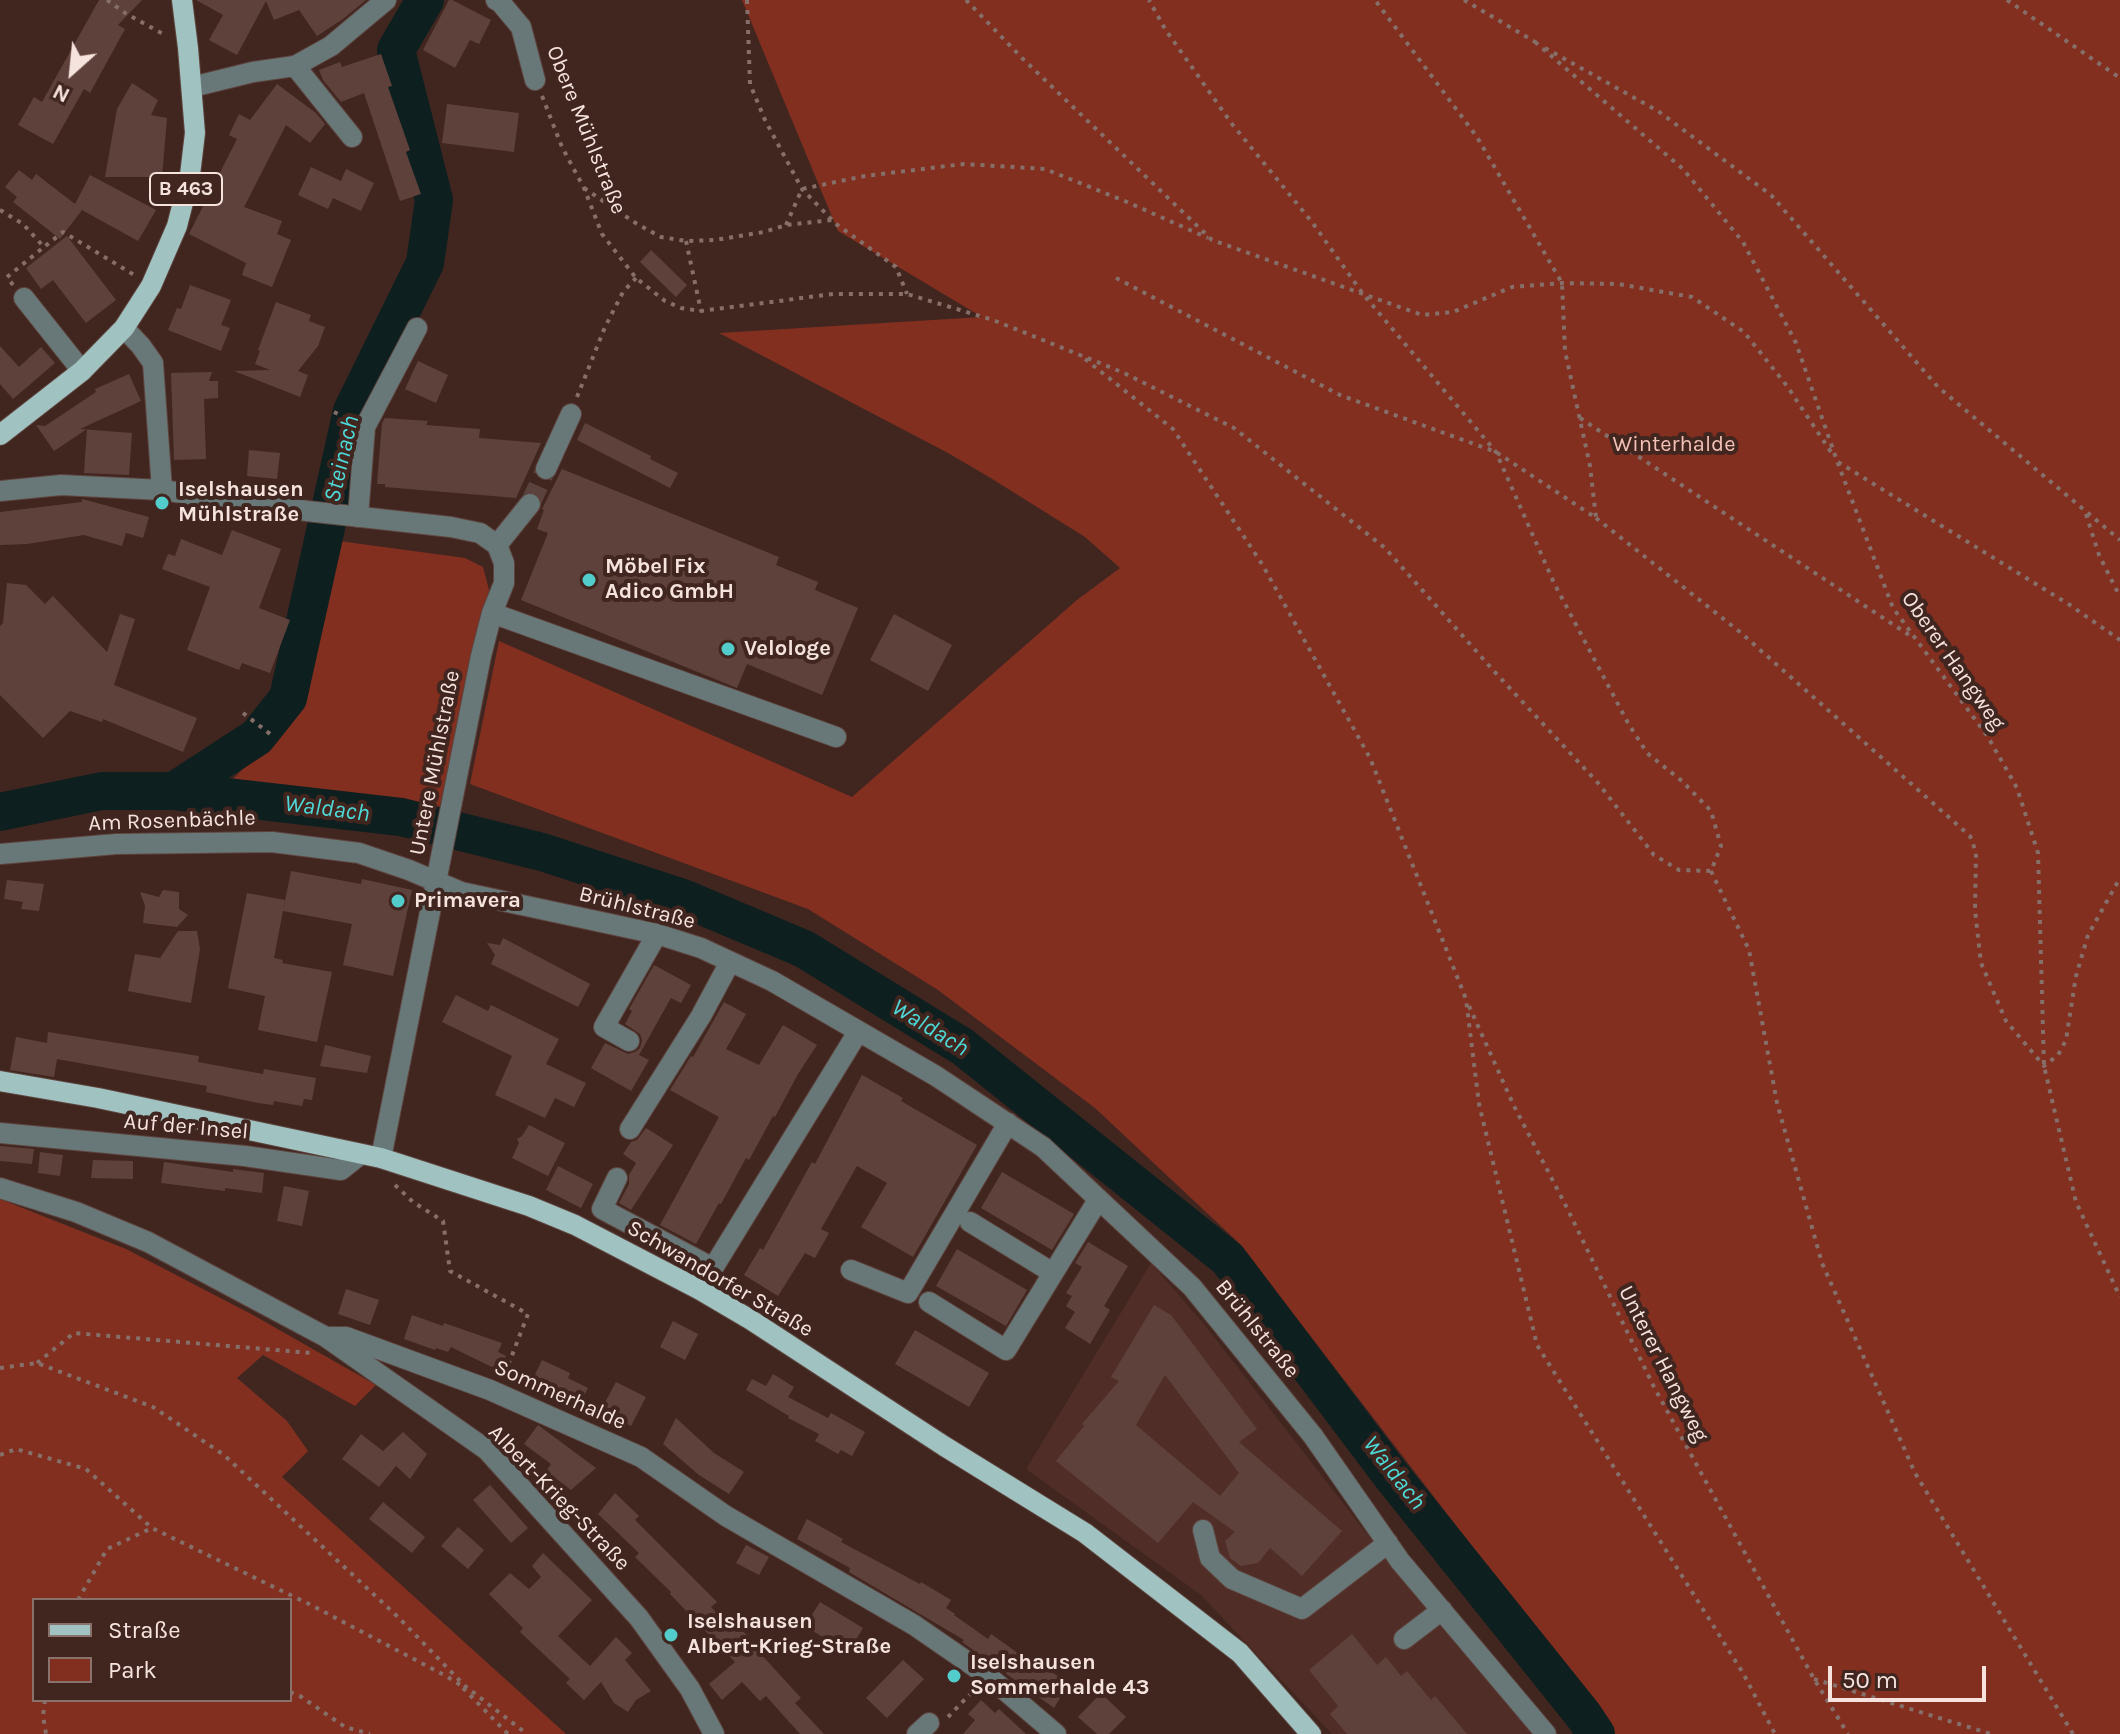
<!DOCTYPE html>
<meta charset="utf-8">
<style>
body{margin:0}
#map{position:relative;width:2120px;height:1734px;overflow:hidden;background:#412620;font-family:Karla,sans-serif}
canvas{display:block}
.legend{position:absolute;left:32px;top:1598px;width:260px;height:104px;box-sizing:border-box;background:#412620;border:2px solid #89726c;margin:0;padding:10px 14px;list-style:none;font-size:24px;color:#f6e3de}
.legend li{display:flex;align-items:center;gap:16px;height:40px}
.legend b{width:40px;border:2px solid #89726c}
.north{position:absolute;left:32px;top:32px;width:80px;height:80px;-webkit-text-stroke:6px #412620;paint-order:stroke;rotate:207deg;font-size:22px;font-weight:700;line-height:32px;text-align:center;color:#f6e3de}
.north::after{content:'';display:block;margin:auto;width:28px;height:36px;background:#f6e3de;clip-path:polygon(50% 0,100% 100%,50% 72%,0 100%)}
.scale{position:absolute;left:1828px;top:1666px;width:158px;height:36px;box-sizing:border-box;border:4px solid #f6e3de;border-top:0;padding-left:10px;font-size:24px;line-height:28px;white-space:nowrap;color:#f6e3de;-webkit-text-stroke:6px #412620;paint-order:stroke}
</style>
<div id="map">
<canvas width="2120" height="1734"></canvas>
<ul class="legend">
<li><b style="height:10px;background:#a0c2c1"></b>Straße</li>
<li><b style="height:22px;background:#822f20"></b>Park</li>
</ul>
<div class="north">N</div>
<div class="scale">50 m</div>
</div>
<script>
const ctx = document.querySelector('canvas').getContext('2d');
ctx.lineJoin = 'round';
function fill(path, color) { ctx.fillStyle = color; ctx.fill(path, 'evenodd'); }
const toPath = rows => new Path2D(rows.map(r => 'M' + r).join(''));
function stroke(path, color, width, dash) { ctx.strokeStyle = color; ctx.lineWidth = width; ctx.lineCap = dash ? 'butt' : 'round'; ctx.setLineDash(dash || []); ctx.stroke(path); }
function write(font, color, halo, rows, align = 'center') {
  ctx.font = font + ' Karla,sans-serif'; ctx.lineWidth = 8; ctx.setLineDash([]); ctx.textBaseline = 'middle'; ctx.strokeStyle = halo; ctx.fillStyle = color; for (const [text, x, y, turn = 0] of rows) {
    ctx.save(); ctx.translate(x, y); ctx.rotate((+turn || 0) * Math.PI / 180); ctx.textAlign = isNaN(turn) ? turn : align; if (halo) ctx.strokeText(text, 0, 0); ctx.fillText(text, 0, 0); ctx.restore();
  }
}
const built = toPath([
 [1151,1263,1204,1324,1371,1539,1532,1734,1332,1734,1201,1595,1026,1469]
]);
const green = toPath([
 [742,0,2120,0,2120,1734,1612,1734,1468,1541,1239,1243,1095,1108,938,990,808,909,470,784,499,641,852,797,1077,600,1120,568,1085,537,989,477,948,453,719,333,982,317,838,231],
 [339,541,465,558,483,567,489,590,438,814,218,794,304,708],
 [0,1199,126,1249,253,1315,376,1385,355,1406,263,1355,237,1378,287,1421,308,1451,282,1477,566,1734,0,1734],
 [34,1600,290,1600,290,1700,34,1700]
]);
const river = toPath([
 [174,791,257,737,288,698,352,411,425,263,434,200,396,50,425,0],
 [0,812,102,791,174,791,401,817,542,852,683,898,804,949,963,1047,1228,1259,1391,1475,1584,1716,1596,1734]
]);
const building = toPath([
 [99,0,142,0,118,25,125,29,90,93,84,89,53,144,18,125,34,97,42,102],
 [196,0,366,0,343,19,317,36,299,10,274,20,266,1,237,55,209,40,223,15],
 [449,0,452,0,491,20,479,44,470,40,455,68,423,50],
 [381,54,392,86,388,87,410,150,406,152,421,194,400,201,364,93,341,102,323,80,319,70,340,62,342,67],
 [132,83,158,100,151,115,167,118,162,177,105,177,117,109],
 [277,84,316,113,325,124,310,143,286,125,244,207,282,221,277,234,291,240,272,287,242,275,246,263,189,234,237,139,229,135,239,114,250,120],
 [447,104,519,113,514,152,442,143],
 [311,167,341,181,346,169,374,183,361,211,333,198,328,209,298,195],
 [19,170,32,180,36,174,75,204,90,175,156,210,138,241,82,210,60,239,13,202,17,197,5,187],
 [67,236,116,300,86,323,53,280,41,289,26,268],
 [651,250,687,285,676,297,640,262],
 [190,285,231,300,221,325,230,328,221,351,168,330,177,308,181,309],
 [276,302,311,315,309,321,325,327,318,346,298,371,308,375,300,397,234,371,270,370,255,364,260,351,258,350],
 [0,346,19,367,41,347,55,363,13,399,0,384],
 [418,361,448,375,436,403,405,389],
 [212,372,209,381,218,381,218,398,204,399,206,459,174,460,171,373],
 [129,374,141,401,80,429,132,433,129,475,84,473,87,429,54,451,36,425,45,426,96,392,95,389],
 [385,418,428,421,426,425,480,429,479,438,541,443,516,498,385,487,385,484,377,484,382,423],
 [585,423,651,456,650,459,678,473,670,488,577,440],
 [249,450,280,453,277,479,247,476],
 [562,469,779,557,776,565,818,582,815,590,858,608,822,695,747,664,737,688,521,600,548,533,537,529,544,510,542,509],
 [82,499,149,517,143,538,126,533,122,546,84,535,27,544,0,545,0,512,82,502],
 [232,530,281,549,259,608,290,620,270,673,242,663,239,670,187,650,210,587,162,569,168,554,175,556,181,539,222,555],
 [7,583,26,585,45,604,53,596,107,652,120,614,135,619,114,685,197,718,183,752,103,719,102,722,70,711,43,738,0,695,0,626,3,623],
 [894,614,952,645,928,691,870,660],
 [291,871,361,884,362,879,412,890,393,976,343,965,352,924,283,911],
 [7,880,44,884,39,911,21,909,23,902,4,899],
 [163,890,179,892,179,909,188,915,177,927,143,923,145,906,140,892,159,897],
 [247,893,285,900,274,958,283,960,282,963,332,972,317,1042,258,1030,265,996,228,988],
 [178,931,197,931,200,949,191,1003,128,991,135,954,160,958],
 [503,938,590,984,578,1007,491,964,495,955,487,943,500,945],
 [654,965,691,985,681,1003,671,998,667,1005,639,1055,649,1060,631,1091,591,1068,605,1043,628,1054,635,1052,640,1048,642,1040,640,1034,625,1024,632,1011,629,1009],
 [456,995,488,1011,491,1005,559,1039,546,1064,586,1083,574,1107,555,1098,545,1118,495,1095,512,1056,442,1022],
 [724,1002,746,1014,726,1049,759,1065,783,1025,817,1045,798,1074,775,1117,773,1116,749,1160,746,1158,721,1204,719,1203,696,1244,660,1225,719,1117,670,1090,691,1056,693,1057],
 [48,1032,199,1056,198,1062,263,1074,264,1069,316,1078,312,1100,304,1099,302,1106,274,1101,273,1105,258,1103,206,1092,207,1086,57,1059,54,1077,10,1070,16,1037,47,1043],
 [325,1045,371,1056,367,1073,320,1066],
 [862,1075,903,1098,901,1101,977,1145,913,1257,861,1227,887,1183,857,1166,821,1229,829,1233,815,1258,805,1253,778,1296,744,1275,760,1248,763,1250,812,1162,815,1164],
 [529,1125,565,1143,548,1176,512,1158,519,1143,517,1139,522,1136],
 [646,1128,673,1145,631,1210,619,1203,629,1184,629,1175,636,1163,623,1154,631,1142,637,1140],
 [0,1146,34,1149,32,1164,0,1161],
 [40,1152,63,1155,60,1176,38,1173],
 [93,1160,133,1161,133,1179,91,1178],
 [164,1162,233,1172,233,1169,264,1173,262,1193,225,1188,225,1191,161,1183],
 [558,1166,593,1184,581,1208,546,1190],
 [1002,1172,1074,1214,1052,1250,981,1208],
 [284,1186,309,1191,302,1226,277,1221],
 [1088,1242,1128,1266,1104,1306,1110,1310,1090,1344,1065,1328,1075,1312,1066,1306,1072,1296,1066,1293,1082,1267,1075,1263],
 [957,1249,1027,1290,1006,1326,936,1286],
 [346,1289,379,1300,370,1325,338,1314],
 [1154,1305,1171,1315,1257,1429,1239,1442,1342,1531,1302,1576,1270,1548,1258,1563,1241,1566,1230,1558,1225,1541,1235,1532,1193,1502,1158,1543,1056,1461,1084,1426,1082,1424,1119,1381,1111,1377],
 [1165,1375,1239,1473,1220,1496,1136,1425],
 [412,1315,443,1326,444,1323,502,1343,498,1352,506,1356,500,1371,451,1347,448,1352,436,1348,435,1350,404,1339],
 [673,1321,698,1334,685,1360,660,1347],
 [915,1330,989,1373,969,1407,895,1364],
 [542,1360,570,1373,568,1378,588,1388,578,1408,530,1385],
 [773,1374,794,1387,788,1397,828,1418,831,1413,865,1432,852,1456,841,1450,838,1454,815,1441,819,1434,788,1418,789,1416,746,1390,752,1379,766,1386],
 [616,1382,646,1397,631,1426,616,1418,619,1414,603,1406],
 [676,1418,714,1453,744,1472,729,1494,699,1475,663,1444],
 [538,1425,596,1468,571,1490,546,1471,551,1464,524,1444],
 [403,1432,427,1454,410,1479,396,1466,379,1487,342,1459,361,1434,383,1451],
 [490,1485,528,1528,511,1543,473,1500],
 [615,1493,639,1516,635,1520,717,1602,711,1607,734,1631,739,1627,761,1650,759,1652,801,1698,795,1703,824,1734,800,1734,766,1696,760,1701,742,1682,722,1700,709,1684,735,1662,670,1594,671,1592,635,1557,639,1553,598,1514],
 [383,1502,425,1537,412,1553,369,1519],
 [807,1519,843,1539,841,1542,920,1584,921,1582,951,1600,946,1608,955,1614,954,1615,988,1639,991,1634,1039,1668,1040,1665,1069,1683,1054,1708,962,1642,964,1640,849,1572,850,1568,797,1539],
 [458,1527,484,1550,468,1569,441,1546],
 [746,1545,769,1557,759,1575,736,1563],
 [543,1553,592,1600,558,1636,590,1666,616,1637,632,1653,625,1660,651,1691,636,1700,628,1712,614,1703,601,1682,584,1700,566,1683,570,1679,520,1632,523,1628,489,1594,510,1573,529,1589,541,1577,532,1566],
 [820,1602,863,1628,848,1653,805,1626],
 [1352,1634,1377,1665,1386,1657,1401,1676,1407,1671,1431,1700,1435,1696,1467,1734,1347,1734,1330,1714,1338,1706,1309,1670],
 [903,1660,924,1679,887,1718,866,1698],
 [1101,1693,1126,1717,1109,1734,1097,1734,1078,1717],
 [981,1700,995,1713,999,1709,1026,1734,963,1734,975,1720,968,1714]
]);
const minorTunnel = toPath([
 [530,504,546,469]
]);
const path = toPath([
 [107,0,125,13,165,35],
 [747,0,750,84,765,120,802,189,836,224,896,267,907,294],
 [966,0,1022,58,1212,240,1422,315,1453,312,1512,287,1562,283,1618,284,1692,297,1744,332,1787,386,1833,455],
 [1464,0,1537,43],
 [2007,0,2120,78],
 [1535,42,1683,169,1743,242,1796,343,1837,461,1893,608,1988,737,2017,788,2038,853,2044,1066,2076,1202,2120,1297],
 [1545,48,1658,111,1771,195,1938,387,2120,540],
 [542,96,562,147,584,188,602,234,636,278,665,301,681,308,701,311,833,294,907,294,993,320,1080,355,1124,373,1234,428,1385,548,1492,669,1598,783,1654,855,1679,870,1711,871,1721,846,1711,811,1682,781,1647,753,1628,723,1554,583,1496,452,1363,294,1312,222,1232,124,1165,29,1149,0],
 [584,188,637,224,661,237,686,241,715,240,764,232,786,225,832,220],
 [0,210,23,224,44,247,63,232,136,276],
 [786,225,802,189,865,176,964,164,1045,169,1127,202,1208,238],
 [686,241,701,311],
 [1116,278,1340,395,1496,452,1596,518,1590,466,1565,351,1562,283,1477,137,1375,0],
 [13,285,7,277,44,247],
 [1085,359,1173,429,1262,564,1370,758,1466,999,1479,1104,1537,1345,1743,1673,1775,1734],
 [577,397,605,327,623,292,636,278],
 [334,412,348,419],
 [1580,418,1912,637],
 [1838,462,2070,605,2120,640],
 [2086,514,2099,555,2120,597],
 [1596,518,1740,632,1970,836,1976,852,1975,910,1981,963,2006,1021,2044,1066,2058,1055,2066,1040,2076,976,2088,935,2120,878],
 [243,713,274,737],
 [1711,871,1749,950,1777,1103,1822,1263,1915,1473,2073,1734],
 [1469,1006,1514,1106,1565,1204,1654,1387,1814,1679,1848,1734],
 [395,1185,413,1202,443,1221,450,1271,528,1314,504,1376],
 [37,1363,74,1333,311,1353],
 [0,1368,37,1363,153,1407,224,1455,398,1617,465,1686,527,1734],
 [0,1455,16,1449,86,1469,152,1528,311,1605,446,1676,462,1686,465,1686],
 [78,1600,107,1549,152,1528],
 [1814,1679,1991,1734],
 [463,1688,508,1734],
 [290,1692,300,1696,345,1727,370,1734],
 [45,1700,43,1716,46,1734],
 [948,1717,975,1689]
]);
const minor = toPath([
 [496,0,500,2,521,27,535,80],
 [295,66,352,137],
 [192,87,253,72,295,66,331,46,386,0],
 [24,298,82,371],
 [124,328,141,346,153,363,162,490],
 [546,469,571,414],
 [0,491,61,485,162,490,307,511,451,527,480,533,497,545,504,563,504,583,492,613,481,656,381,1158],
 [358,517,365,427,417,328],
 [497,545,530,504],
 [492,613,836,737],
 [0,854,116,844,272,842,359,853,409,870,461,892,657,934,701,948,772,981,936,1076,1043,1147,1192,1287,1313,1436,1400,1561,1546,1734],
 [629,1041,604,1027,657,934],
 [630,1129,701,1016,730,962],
 [0,1133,245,1156,341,1170,361,1154],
 [617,1178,602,1209,713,1268,858,1032],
 [0,1188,76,1212,148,1242,326,1337,487,1450,639,1618,690,1689,714,1734],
 [970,1222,1053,1273],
 [851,1270,908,1293,1008,1123],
 [929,1302,1006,1350,1098,1200],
 [329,1337,346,1337,490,1390,641,1457,726,1516,914,1625,988,1676,1056,1734],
 [1203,1530,1210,1558,1232,1579,1302,1609,1388,1543],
 [1404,1639,1442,1610],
 [917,1734,929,1723]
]);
const major = toPath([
 [0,435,82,371,124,328,151,286,177,226,190,175,195,133,188,48,182,0],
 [0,1081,98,1098,381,1158,529,1206,575,1225,700,1290,751,1320,944,1446,1085,1533,1240,1653,1311,1734]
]);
const markers = [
 [162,503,8,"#53cdcb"],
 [589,580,8,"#53cdcb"],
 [728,649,8,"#53cdcb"],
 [398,901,8,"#53cdcb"],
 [671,1635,8,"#53cdcb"],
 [954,1676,8,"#53cdcb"]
];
const shields = [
 [186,189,72]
];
const shieldNames = [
 ["B 463",186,189]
];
const streetNames = [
 ["Obere Mühlstraße",586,130,68],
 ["Oberer Hangweg",1953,661,55],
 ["Untere Mühlstraße",435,763,-79],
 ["Am Rosenbächle",172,821,-2],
 ["Brühlstraße",637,908,14],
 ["Auf der Insel",186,1127,5],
 ["Schwandorfer Straße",720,1279,30],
 ["Brühlstraße",1257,1329,51],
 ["Unterer Hangweg",1663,1364,63],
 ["Sommerhalde",560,1395,24],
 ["Albert-Krieg-Straße",559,1498,46]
];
const parkNames = [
 ["Winterhalde",1674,445]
];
const poiNames = [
 ["Iselshausen",178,490],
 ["Mühlstraße",178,515],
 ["Möbel Fix",605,567],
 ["Adico GmbH",605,592],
 ["Velologe",744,649],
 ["Primavera",414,901],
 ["Iselshausen",687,1622],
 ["Albert-Krieg-Straße",687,1647],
 ["Iselshausen",970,1663],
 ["Sommerhalde 43",970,1688]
];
const waterNames = [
 ["Steinach",342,459,-77],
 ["Waldach",327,809,7],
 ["Waldach",930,1028,32],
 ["Waldach",1394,1473,52]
];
fill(built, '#502d26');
fill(green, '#822f20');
stroke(river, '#0d1f1f', 38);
fill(building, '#5f413b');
stroke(minorTunnel, '#5c423c', 20, [20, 10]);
stroke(minor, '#5e443e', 22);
stroke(major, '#5e443e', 22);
stroke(path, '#876f69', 4, [4, 6]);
stroke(minor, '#687878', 20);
stroke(major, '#a0c2c1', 20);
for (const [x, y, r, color] of markers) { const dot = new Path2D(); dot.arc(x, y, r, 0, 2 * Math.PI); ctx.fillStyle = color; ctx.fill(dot); stroke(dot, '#412620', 3); }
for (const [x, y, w] of shields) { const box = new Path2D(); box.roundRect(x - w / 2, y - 16, w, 32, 6); ctx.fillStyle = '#412620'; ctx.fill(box); stroke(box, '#f6e3de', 2); }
write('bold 20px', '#f6e3de', null, shieldNames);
write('22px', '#f6e3de', '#412620', streetNames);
write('22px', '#f2c0b5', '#412620', parkNames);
write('bold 22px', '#f6e3de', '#412620', poiNames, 'left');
write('italic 24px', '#4cd9d7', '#412620', waterNames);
</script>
